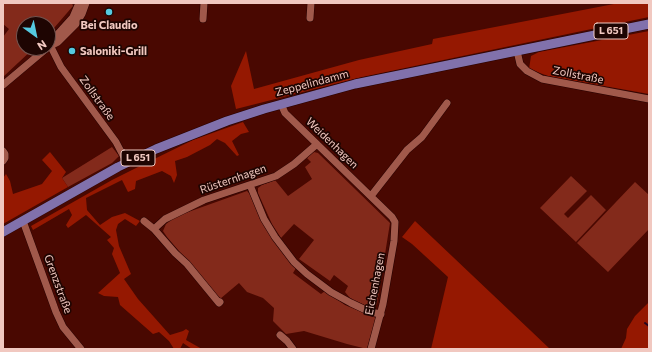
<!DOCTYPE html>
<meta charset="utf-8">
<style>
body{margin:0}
#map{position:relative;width:652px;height:352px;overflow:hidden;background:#490801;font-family:Commissioner,sans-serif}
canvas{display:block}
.frame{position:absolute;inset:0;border:4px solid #f1c8c0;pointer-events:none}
.north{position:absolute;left:16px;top:16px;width:40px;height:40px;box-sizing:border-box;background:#1e0502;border:1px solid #72534e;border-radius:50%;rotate:147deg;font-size:11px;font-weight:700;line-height:16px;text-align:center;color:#f1c8c0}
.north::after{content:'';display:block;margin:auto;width:14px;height:18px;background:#55cae0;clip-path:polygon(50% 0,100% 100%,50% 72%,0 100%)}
</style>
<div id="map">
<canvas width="652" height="352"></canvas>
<div class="frame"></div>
<div class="north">N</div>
</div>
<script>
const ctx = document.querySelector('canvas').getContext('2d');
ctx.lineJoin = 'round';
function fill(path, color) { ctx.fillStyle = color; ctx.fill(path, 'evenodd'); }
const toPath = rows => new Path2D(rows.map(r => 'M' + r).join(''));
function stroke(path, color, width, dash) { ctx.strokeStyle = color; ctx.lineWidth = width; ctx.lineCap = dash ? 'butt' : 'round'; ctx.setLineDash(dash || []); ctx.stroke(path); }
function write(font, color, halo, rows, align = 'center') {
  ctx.font = font + ' Commissioner,sans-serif'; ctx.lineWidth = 3.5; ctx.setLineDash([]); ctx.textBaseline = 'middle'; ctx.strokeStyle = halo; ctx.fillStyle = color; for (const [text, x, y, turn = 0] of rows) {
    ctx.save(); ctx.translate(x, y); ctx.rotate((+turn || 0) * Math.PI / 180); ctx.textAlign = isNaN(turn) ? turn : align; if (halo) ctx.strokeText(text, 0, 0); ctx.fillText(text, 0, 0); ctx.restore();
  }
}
const green = toPath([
 [3,3,72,3,73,6,48,35,48,24,24,24,24,48,34,48,3,77,3,37,9,29,3,24],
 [112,147,119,156,112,163,68,187,62,178],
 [314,152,318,153,390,223,377,304,376,305,369,307,350,298,345,292,348,286,334,275,330,281,299,259,314,240,294,224,281,238,272,224,258,193,258,188,262,185,275,180,288,196,312,179,305,167,311,162,307,158],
 [571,176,587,191,564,214,568,218,591,195,606,210,576,242,540,208],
 [635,182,649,195,649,229,608,272,577,243],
 [247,191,250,194,264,224,283,253,296,268,293,273,321,294,325,291,345,305,376,318,367,349,347,344,304,331,286,334,273,321,274,308,263,298,247,292,239,283,220,299,167,237,163,231,166,224,177,216]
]);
const forest = toPath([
 [619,3,649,3,649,17,362,77,236,109,231,86,246,51,254,89,359,60,432,44,433,39],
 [649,31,649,94,548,76,529,69,531,56,539,52],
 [243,122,249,132,241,134,232,141,239,155,237,156,225,143,217,139,210,145,187,157,175,161,177,175,174,183,171,176,162,171,136,181,135,189,128,192,122,180,86,198,87,210,100,225,112,217,125,213,140,221,136,226,125,219,118,224,116,230,119,246,131,274,124,279,138,299,170,335,183,331,186,329,189,331,186,340,202,349,192,349,183,343,180,349,174,349,169,341,159,332,153,334,120,305,118,297,104,296,98,293,120,273,112,254,114,248,107,240,111,237,86,215,68,228,66,225,72,215,69,209,33,230,31,226,112,180,142,165,193,140],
 [50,152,66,172,62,178,68,187,3,224,3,178,6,174,10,181,13,194,42,184,52,171,42,160],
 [415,221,550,349,431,349,448,277,412,244,402,237],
 [649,302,649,349,621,349,626,338,627,329,635,316]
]);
const stream = toPath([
 [645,323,649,326]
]);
const minor = toPath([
 [310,18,311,3],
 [203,19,204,3],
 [50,45,61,67,116,142,127,163],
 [50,45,54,38,73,17,79,3],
 [48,47,58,42,76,24,82,14,86,3],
 [517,51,520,64,527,71,542,79,649,99],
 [3,85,47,48],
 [281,104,285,113,392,217,395,222,394,241,383,304,371,349],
 [3,151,5,154,5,158,3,161],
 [250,185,264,219,275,237,294,262,307,274,331,292,351,303,370,312,381,314],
 [371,196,407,150,422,137,447,103],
 [23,221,56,312,63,327,81,349],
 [144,221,154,229,175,253,187,264,219,303,220,302],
 [154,229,165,219,204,200,276,176,294,164,317,144],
 [280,335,287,341,293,349]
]);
const major = toPath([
 [3,232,118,167,156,149,227,121,264,109,355,84,649,24]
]);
const markers = [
 [109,12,4,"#55cae0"],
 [72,51,4,"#55cae0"]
];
const shields = [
 [611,31,34],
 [138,158,34]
];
const shieldNames = [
 ["L 651",611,31],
 ["L 651",138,158]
];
const poiNames = [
 ["Bei Claudio",109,25],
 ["Saloniki-Grill",80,51,"left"]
];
const streetNames = [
 ["Zollstraße",578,75,11],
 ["Zeppelindamm",312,83,-15],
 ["Zollstraße",97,98,54],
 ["Weidenhagen",332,143,44],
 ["Rüsternhagen",233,179,-19],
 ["Grenzstraße",58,284,70],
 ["Eichenhagen",375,284,-79]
];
fill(green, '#832a1b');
fill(forest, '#951801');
stroke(stream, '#22051f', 2);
stroke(minor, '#260000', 8);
stroke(major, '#260000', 10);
stroke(minor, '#a1594b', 7);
stroke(major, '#8171ac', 9);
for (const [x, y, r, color] of markers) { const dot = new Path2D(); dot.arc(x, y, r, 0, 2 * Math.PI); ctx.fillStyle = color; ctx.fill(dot); stroke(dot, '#1e0502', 1.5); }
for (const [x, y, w] of shields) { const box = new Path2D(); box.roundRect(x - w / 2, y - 8, w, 16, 3); ctx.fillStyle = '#1e0502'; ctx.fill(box); stroke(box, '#f1c8c0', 1); }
write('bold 10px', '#f1c8c0', null, shieldNames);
write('bold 11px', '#f1c8c0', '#1e0502', poiNames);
write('11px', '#f1c8c0', '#1e0502', streetNames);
</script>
